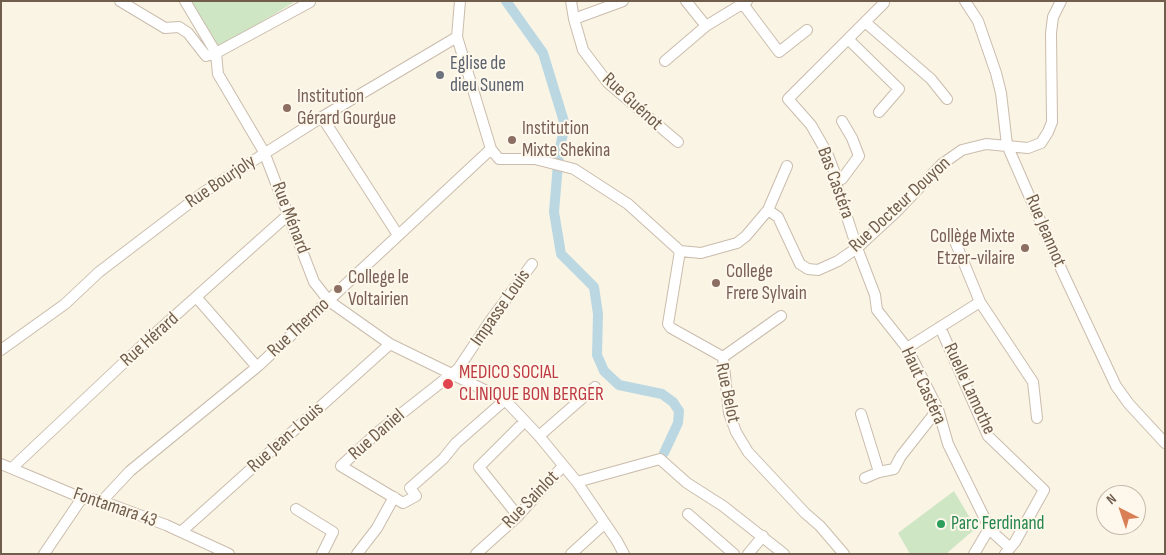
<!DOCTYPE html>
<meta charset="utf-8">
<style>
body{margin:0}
#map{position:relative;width:1166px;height:555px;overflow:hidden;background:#faf4e5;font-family:"Sofia Sans Condensed",sans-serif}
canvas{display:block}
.frame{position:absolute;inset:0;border:2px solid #705d4c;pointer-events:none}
.north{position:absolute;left:1096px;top:485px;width:50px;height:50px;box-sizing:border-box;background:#fdf8eb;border:1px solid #c5baab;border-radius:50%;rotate:319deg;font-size:14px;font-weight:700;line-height:20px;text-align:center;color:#705d4c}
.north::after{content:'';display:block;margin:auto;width:18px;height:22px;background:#d97f55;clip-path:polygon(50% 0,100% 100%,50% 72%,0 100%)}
</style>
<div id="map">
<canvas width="1166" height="555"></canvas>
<div class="frame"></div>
<div class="north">N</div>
</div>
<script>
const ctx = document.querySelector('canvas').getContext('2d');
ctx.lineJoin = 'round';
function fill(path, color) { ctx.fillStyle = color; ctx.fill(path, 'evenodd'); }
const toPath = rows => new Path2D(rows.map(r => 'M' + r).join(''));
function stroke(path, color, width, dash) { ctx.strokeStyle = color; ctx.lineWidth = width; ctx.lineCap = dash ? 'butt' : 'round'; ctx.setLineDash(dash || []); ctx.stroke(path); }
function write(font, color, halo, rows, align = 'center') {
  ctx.font = font + ' "Sofia Sans Condensed",sans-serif'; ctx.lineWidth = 4; ctx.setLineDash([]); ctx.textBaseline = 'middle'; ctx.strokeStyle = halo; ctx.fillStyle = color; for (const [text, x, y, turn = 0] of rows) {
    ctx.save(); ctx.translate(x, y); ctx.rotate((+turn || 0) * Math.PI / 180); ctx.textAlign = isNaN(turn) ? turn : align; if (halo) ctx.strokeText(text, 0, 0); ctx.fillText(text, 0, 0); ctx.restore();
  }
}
const green = toPath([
 [191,1,296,1,211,52,184,5],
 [954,491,976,528,946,554,910,554,898,533]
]);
const canal = toPath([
 [506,1,543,53,565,125,559,152,554,212,561,254,594,287,598,314,597,355,604,371,619,385,662,394,673,402,679,411,678,423,664,453]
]);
const minor = toPath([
 [120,1,165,28,179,27,188,33,206,56,216,53,218,74,264,152,314,282,329,301,390,344,505,400,539,436,577,482,617,541,624,554],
 [185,1,216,53,310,2],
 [460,1,457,37,491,149,499,159,535,159,574,169,628,204,680,251,701,253,737,243,746,236,768,210,778,217,800,264,808,269,818,270,838,261,857,248,896,212,942,164,962,150,986,144,1028,148,1041,143,1048,132,1052,122,1051,33,1053,17,1061,1],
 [571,1,574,19,583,50,608,83,678,142],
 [686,1,706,26],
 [965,1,978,21,996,73,1001,93,1007,145,1063,273,1116,386,1129,404,1165,443],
 [884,3,788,99,811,125,827,153,834,171,835,180,857,248,875,295,877,310,907,348,938,409,948,444,987,523,987,532,974,554],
 [743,4,779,52,807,30],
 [574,19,623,1],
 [865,22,931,79,947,99],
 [848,39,899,89,879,112],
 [665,61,706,26,747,1],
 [322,117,398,235],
 [835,180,842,179,859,156,852,138,842,121],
 [768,210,787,166],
 [952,234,980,302],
 [680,251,668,324,671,328,723,357,729,413,736,432,748,452,805,513,820,526,844,554],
 [197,298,257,367],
 [940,327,988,436,1044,490,1015,542,1005,554],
 [907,348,980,302,1033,382,1037,418],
 [1,350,65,304,99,272,204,192,322,117,457,37],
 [723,357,781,316],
 [505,400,456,443,443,459,410,488,416,496,403,503,341,466,378,432,458,369,490,321,532,264],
 [861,414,879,472],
 [539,436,595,387],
 [1,464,82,498,102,501,166,525,229,554],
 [12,468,150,338,289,214],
 [865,478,879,472,894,469,901,456,938,409],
 [577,482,660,459,687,483,723,506,784,554],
 [102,501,130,471,257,367,491,149],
 [296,509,333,532,322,554],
 [688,514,734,554],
 [518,516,479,467,525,421],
 [988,528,1010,548],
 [181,532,390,344],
 [44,554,82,498],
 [357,554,377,528,394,497],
 [476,554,518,516,563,466],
 [571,554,605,523],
 [748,554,763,536]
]);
const markers = [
 [440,75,5,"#6b7280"],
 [287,108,5,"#8d6e63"],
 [512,140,5,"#8d6e63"],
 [1025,248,5,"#8d6e63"],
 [716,283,5,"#8d6e63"],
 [338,289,5,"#8d6e63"],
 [448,384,6,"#e0444e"],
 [941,524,5,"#2e9e5b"]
];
const worshipNames = [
 ["Eglise de",450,64],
 ["dieu Sunem",450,86]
];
const educationNames = [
 ["Institution",297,97],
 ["Gérard Gourgue",297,119],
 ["Institution",522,129],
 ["Mixte Shekina",522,151],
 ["Collège Mixte",1015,237,"right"],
 ["Etzer-vilaire",1015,259,"right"],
 ["College",726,272],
 ["Frere Sylvain",726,294],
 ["College le",348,278],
 ["Voltairien",348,300]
];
const streetNames = [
 ["Rue Guénot",632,102,43],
 ["Rue Bourjoly",221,182,-34],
 ["Bas Castéra",835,183,70],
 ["Rue Docteur Douyon",900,205,-43],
 ["Rue Ménard",290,218,69],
 ["Rue Jeannot",1045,231,67],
 ["Impasse Louis",501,308,-55],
 ["Rue Thermo",299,328,-43],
 ["Rue Hérard",150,340,-42],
 ["Haut Castéra",923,386,65],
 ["Ruelle Lamothe",969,389,65],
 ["Rue Belot",727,393,78],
 ["Rue Daniel",377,435,-41],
 ["Rue Jean-Louis",286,438,-42],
 ["Rue Sainlot",531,500,-46],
 ["Fontamara 43",115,508,19]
];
const healthNames = [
 ["MEDICO SOCIAL",459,373],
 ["CLINIQUE BON BERGER",459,395]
];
const leisureNames = [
 ["Parc Ferdinand",951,524]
];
fill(green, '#cfe6c5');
stroke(canal, '#bbd8e2', 10);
stroke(minor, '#cabcac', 12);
stroke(minor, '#fff', 10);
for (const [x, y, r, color] of markers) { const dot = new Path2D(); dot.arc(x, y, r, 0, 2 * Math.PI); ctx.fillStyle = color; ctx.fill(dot); stroke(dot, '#fdf8eb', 2); }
write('19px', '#5b616d', '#fdf8eb', worshipNames, 'left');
write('19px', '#785e54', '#fdf8eb', educationNames, 'left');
write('19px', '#705d4c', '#fdf8eb', streetNames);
write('19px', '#be3a42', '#fdf8eb', healthNames, 'left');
write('19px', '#27864d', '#fdf8eb', leisureNames, 'left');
</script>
